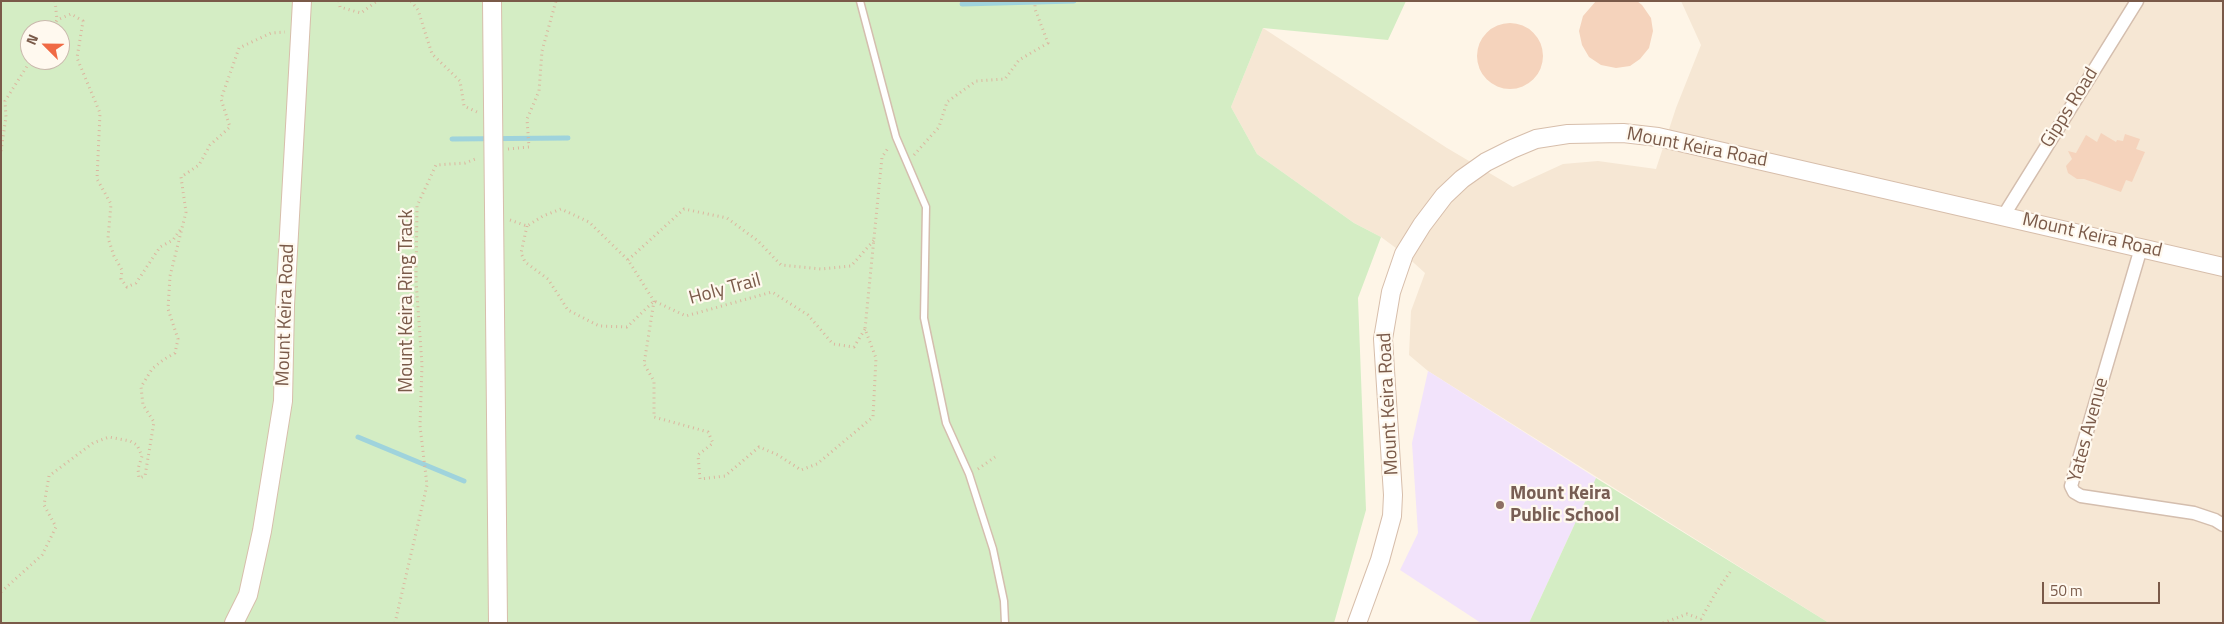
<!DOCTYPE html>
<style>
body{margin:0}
#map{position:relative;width:2224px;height:624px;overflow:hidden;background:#fef5e7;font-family:"Titillium Web",sans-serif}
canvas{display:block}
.frame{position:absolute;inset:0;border:2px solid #7a5a49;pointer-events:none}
.north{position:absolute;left:20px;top:20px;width:50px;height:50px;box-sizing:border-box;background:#fff9ef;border:1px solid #cab9ad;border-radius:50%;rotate:293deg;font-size:14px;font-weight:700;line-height:20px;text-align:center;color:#7a5a49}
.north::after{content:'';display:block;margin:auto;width:18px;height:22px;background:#f06a44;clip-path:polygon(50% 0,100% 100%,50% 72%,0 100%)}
.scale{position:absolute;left:2042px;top:582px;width:118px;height:22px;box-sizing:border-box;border:2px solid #7a5a49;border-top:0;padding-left:6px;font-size:15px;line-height:18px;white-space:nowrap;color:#7a5a49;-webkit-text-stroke:4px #fff9ef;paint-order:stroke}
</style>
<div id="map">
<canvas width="2224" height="624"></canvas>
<div class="frame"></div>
<div class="north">N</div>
<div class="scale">50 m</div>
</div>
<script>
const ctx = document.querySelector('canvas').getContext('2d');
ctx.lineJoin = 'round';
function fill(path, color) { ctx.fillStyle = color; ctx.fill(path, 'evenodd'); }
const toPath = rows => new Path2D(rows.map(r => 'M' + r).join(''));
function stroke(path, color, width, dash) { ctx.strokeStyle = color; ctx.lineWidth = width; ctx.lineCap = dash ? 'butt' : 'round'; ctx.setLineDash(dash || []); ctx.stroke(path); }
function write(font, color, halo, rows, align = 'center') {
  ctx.font = font + ' "Titillium Web",sans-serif'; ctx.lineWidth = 4.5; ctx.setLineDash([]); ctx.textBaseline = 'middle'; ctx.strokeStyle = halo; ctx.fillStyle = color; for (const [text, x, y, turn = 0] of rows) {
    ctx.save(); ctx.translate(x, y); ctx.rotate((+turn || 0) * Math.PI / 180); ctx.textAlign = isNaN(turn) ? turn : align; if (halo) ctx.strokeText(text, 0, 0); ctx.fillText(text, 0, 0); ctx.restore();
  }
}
const residential = toPath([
 [1681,1,2223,1,2223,623,1829,623,1428,371,1409,355,1411,311,1425,273,1404,254,1381,237,1354,223,1257,154,1231,107,1263,28,1447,148,1513,187,1563,164,1598,161,1656,169,1676,108,1701,45]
]);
const education = toPath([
 [1428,371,1596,478,1529,623,1481,623,1400,570,1418,533,1412,443]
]);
const green = toPath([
 [1,1,1406,1,1388,40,1263,28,1231,107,1257,154,1354,223,1381,237,1358,298,1366,510,1334,623,1,623],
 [30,30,60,30,60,60,30,60],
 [1596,478,1829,623,1529,623]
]);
const stream = toPath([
 [962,4,1074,1],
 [452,139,568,138],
 [358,437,464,481]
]);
const building = toPath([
 [1596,1,1637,1,1642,5,1651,18,1653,31,1649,48,1640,59,1630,66,1616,68,1601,65,1589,57,1582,45,1579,31,1583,16],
 '1477 56a33 33 0 1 1 66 0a33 33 0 1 1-66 0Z',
 [2101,133,2116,142,2117,140,2123,141,2125,134,2140,139,2136,149,2145,152,2132,182,2126,180,2121,192,2084,179,2077,179,2068,173,2066,166,2072,159,2068,151,2076,153,2086,135,2097,142]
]);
const path = toPath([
 [55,1,57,20],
 [339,1,340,7,361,13,377,1],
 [411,1,418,10,432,54,460,81,464,106,477,112],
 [51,30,57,20,71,14,83,21,77,58,100,113,97,179,111,204,108,238,114,256,122,270,121,279,127,287,136,283,160,247,173,240,180,230],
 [508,149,529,147,527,119,539,91,542,51,556,1],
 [1,151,6,117,5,101,31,60],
 [914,155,939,127,947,102,976,81,1005,79,1019,60,1048,43,1035,9,1035,1],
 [510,220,527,226,543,216,561,209,589,222,628,260,654,301,644,364,654,381,654,417,708,432,713,443,698,455,700,479,725,476,759,447,778,455,801,470,817,464,873,417,876,358,865,329,882,157,889,147],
 [527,226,521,253,525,262,548,279,568,310,599,326,627,327,654,301,686,316,772,292,808,315,833,344,854,347,865,329],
 [628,260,684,209,727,218,758,241,781,265,821,269,851,266,875,239],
 [978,469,995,457],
 [1,592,42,555,56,527,44,505,49,476,93,443,109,437,130,441,137,445,142,456,138,469,139,478,145,476,154,422,143,405,141,387,152,369,163,360,175,353,178,339,168,309,170,276,186,212,181,177,199,165,210,145,230,127,221,99,239,48,271,33,285,32],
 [395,623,427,485,420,426,422,365,416,280,417,206,436,165,465,163,478,158],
 [1663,623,1687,614,1701,619,1715,594,1730,572]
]);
const service = toPath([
 [860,1,896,137,926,207,924,318,946,423,969,474,993,549,1004,601,1005,623]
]);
const minor = toPath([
 [2004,215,2137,1],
 [2141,248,2071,486,2074,492,2081,496,2194,513,2215,520,2223,525]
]);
const secondary = toPath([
 [492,1,498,623],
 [234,623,248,595,262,531,283,401,285,305,302,1],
 [1357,623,1380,560,1392,516,1393,495,1383,339,1391,292,1404,254,1422,225,1444,196,1462,179,1486,162,1512,149,1536,139,1568,134,1623,133,1658,137,2223,267]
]);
const markers = [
 [1500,505,5,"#8d6e63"]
];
const streetNames = [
 ["Gipps Road",2070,108,-58],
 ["Mount Keira Road",1697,148,11],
 ["Mount Keira Road",2092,236,13],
 ["Holy Trail",725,290,-15],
 ["Mount Keira Ring Track",407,301,-90],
 ["Mount Keira Road",286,315,-88],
 ["Mount Keira Road",1389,404,-93],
 ["Yates Avenue",2089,430,-75]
];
const educationNames = [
 ["Mount Keira",1510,494],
 ["Public School",1510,516]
];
fill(residential, '#f6e7d4');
fill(education, '#f2e3fb');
fill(green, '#d4edc4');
stroke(stream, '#9fd3dc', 5);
fill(building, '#f5d3bc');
stroke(service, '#d4beae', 9);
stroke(minor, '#d4beae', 15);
stroke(secondary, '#d7beab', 20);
stroke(path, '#dbb69f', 3, [1, 4]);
stroke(service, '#fff', 6);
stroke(minor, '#fff', 12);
stroke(secondary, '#fff', 18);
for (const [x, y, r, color] of markers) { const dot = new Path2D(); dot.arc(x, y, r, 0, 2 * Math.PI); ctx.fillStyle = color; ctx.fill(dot); stroke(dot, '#fff9ef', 2); }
write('19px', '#7a5a49', '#fff9ef', streetNames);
write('bold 19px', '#785e54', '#fff9ef', educationNames, 'left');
</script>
